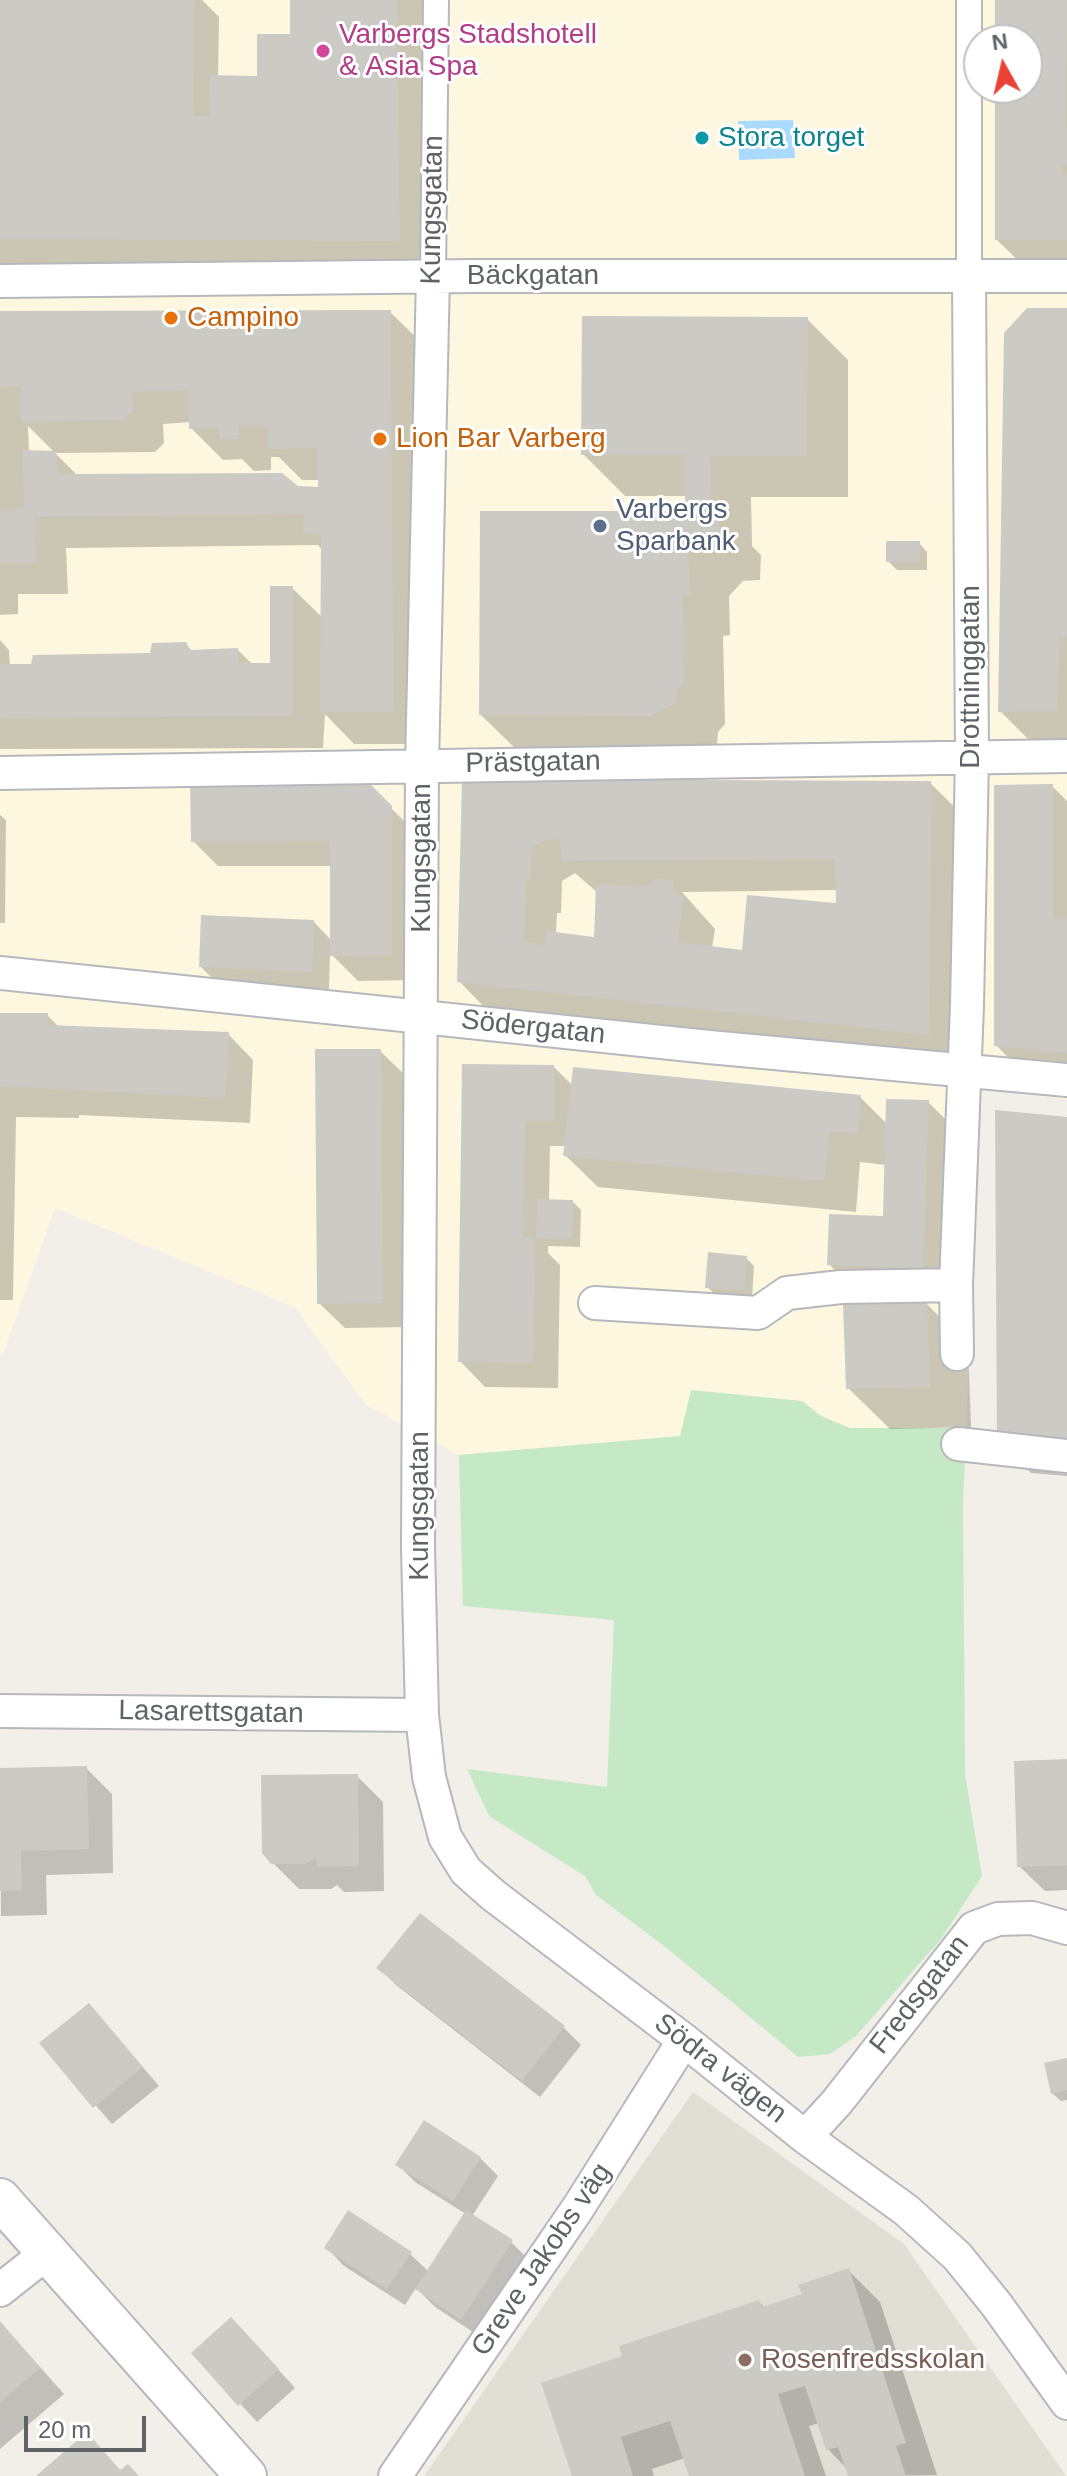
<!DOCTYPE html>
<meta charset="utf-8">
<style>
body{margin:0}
#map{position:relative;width:1067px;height:2476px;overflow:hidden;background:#f1efe8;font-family:Helvetica,sans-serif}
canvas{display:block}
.north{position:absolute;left:963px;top:24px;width:80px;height:80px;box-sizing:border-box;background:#fff;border:2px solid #bfc1c3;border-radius:50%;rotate:352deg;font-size:22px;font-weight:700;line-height:32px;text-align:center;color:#5f6368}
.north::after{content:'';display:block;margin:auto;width:28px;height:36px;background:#ea4335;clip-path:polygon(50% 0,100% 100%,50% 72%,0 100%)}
.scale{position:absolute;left:24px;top:2416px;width:122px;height:36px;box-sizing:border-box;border:4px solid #5f6368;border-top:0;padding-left:10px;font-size:24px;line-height:28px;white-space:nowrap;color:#5f6368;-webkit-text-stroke:6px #fff;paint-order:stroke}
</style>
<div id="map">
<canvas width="1067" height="2476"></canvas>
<div class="north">N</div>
<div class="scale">20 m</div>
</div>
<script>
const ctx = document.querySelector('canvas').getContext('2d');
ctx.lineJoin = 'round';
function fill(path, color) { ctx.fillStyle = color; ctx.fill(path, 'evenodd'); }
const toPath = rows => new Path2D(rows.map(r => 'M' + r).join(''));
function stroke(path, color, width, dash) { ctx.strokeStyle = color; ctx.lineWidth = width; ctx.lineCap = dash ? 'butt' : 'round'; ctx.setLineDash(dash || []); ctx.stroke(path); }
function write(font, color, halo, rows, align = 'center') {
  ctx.font = font + ' Helvetica,sans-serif'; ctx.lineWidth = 6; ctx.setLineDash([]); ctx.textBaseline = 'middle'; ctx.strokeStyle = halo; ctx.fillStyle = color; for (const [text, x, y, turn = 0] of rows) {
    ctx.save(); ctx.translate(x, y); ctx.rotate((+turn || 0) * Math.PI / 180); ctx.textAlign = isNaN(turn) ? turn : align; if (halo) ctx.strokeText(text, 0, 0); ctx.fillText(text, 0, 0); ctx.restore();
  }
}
const commercial = toPath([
 [0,0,1067,0,1067,1099,980,1089,966,1428,850,1428,820,1416,801,1401,691,1391,680,1436,459,1455,365,1404,295,1307,55,1208,3,1354,0,1353],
 [979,40,1027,40,1027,88,979,88]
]);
const education = toPath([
 [693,2092,904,2244,1066,2476,424,2476]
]);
const green = toPath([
 [691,1390,802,1401,821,1416,850,1428,966,1428,963,1505,965,1774,982,1876,941,1939,856,2036,830,2054,798,2057,668,1949,596,1895,585,1876,489,1816,467,1769,607,1787,614,1620,463,1606,459,1455,680,1436]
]);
const water = toPath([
 [793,120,795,158,739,160,738,121]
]);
const shadow = toPath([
 [0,0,202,0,219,17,218,77,259,78,292,36,292,0,422,0,425,265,0,263],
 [997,0,1067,0,1067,272,1030,272,997,240,997,88,1027,88,1027,40,997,40],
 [1067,310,1067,743,1032,743,1000,711],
 [390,312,423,344,424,744,354,744,325,714,323,748,0,749,0,640,9,650,10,666,152,655,185,644,193,652,238,650,253,665,272,665,292,588,323,618,323,551,318,545,66,548,68,594,18,594,18,614,0,615,0,313],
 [191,422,191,428,223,460,242,459,254,471,271,470,271,457,279,457,302,480,320,480,320,489,78,476,55,453,155,452,164,443,163,424],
 [28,426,55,453,29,452],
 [807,319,848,360,848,497,751,497,752,546,761,555,760,580,743,581,729,596,730,635,723,636,725,724,718,732,717,744,692,757,523,756,481,715,687,513,687,496,625,496,583,454],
 [919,543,927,552,927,570,897,570,888,561],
 [363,780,417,834,417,980,358,981,330,953,329,989,218,984,201,967,313,921,332,941,332,866,218,866,193,841],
 [464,781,930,783,963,815,960,1067,491,1014,459,981],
 [575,873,598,893,596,939,556,934,557,913,561,913,562,881],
 [838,890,838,905,744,952,712,948,715,929,682,892],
 [1052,786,1067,801,1067,1081,1028,1078,996,1045],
 [0,815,6,820,5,923,0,923],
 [0,1015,47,1015,59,1027,228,1034,253,1060,250,1123,79,1115,79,1118,16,1117,13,1300,0,1300],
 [380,1051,406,1076,408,1327,345,1328,319,1303],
 [464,1066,554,1067,573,1086,860,1097,887,1124,928,1102,953,1127,948,1293,854,1290,829,1264,884,1218,886,1165,860,1162,856,1212,598,1187,565,1155,566,1146,550,1146,549,1201,573,1202,581,1210,580,1247,548,1246,548,1253,560,1265,558,1388,485,1387,460,1361],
 [1067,1118,1067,1476,1031,1473,999,1441],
 [746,1258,754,1266,752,1298,716,1295,707,1287],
 [927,1304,968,1346,971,1427,890,1429,848,1388],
 [1067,1761,1067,1890,1045,1891,1019,1866],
 [86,1768,112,1794,113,1873,46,1875,47,1915,1,1916,0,1770],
 [357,1776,383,1802,384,1891,344,1892,337,1885,331,1889,299,1889,273,1863],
 [379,1968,564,2028,581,2045,540,2097,396,1985],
 [89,2005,159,2086,112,2124,42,2044],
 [1067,2060,1067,2100,1061,2101,1052,2093],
 [480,2158,498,2176,472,2216,511,2242,529,2260,479,2336,435,2307,416,2288,405,2305,344,2266,327,2248,410,2254,429,2272,466,2214,415,2182,397,2164],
 [848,2270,880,2302,937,2475,850,2476,848,2470,828,2449,819,2423,809,2426,826,2476,691,2476,685,2458,652,2469,654,2476,574,2476,625,2358,759,2302,765,2308,804,2296],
 [0,2322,64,2394,0,2449],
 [249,2337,295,2388,257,2422,194,2354]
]);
const building = toPath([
 [0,0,194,0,193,116,209,116,210,75,257,76,257,34,290,34,290,0,397,0,400,241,0,239],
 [995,0,1067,0,1065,128,1067,128,1067,165,1062,165,1061,175,1067,175,1067,240,995,240,995,88,1027,88,1027,40,995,40],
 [1027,308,1067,308,1067,637,1059,637,1057,711,998,712,1004,333],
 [391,310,393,712,320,712,321,534,303,533,304,514,35,517,36,563,0,563,0,511,24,509,23,450,56,451,58,474,282,473,298,486,318,487,318,448,268,449,268,426,239,425,239,439,220,439,218,426,189,429,189,390,132,392,133,411,123,420,21,422,21,386,0,387,0,311],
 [582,316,808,317,807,456,710,456,711,512,720,512,719,539,701,540,688,554,690,594,682,595,684,683,677,690,676,703,650,716,479,715,480,511,685,511,685,455,581,455],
 [886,541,920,541,920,562,886,562],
 [270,586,293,586,293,710,291,716,0,718,0,664,31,664,33,655,150,653,152,643,186,642,190,650,238,648,238,663,270,663],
 [364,778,392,806,392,955,330,956,330,841,191,842,190,779],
 [462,779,931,781,929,1035,457,982],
 [560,839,561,861,835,859,836,903,747,895,742,950,678,942,683,895,672,893,673,880,653,879,651,886,596,885,594,937,547,931,544,945,524,942,526,881,530,881,531,848,545,840],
 [1053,784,1053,919,1067,918,1067,1053,994,1046,994,785],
 [201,915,314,920,312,972,199,967],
 [0,1013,48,1013,48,1025,229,1032,225,1098,0,1086],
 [315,1049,381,1049,383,1303,317,1304],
 [462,1064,554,1065,554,1121,525,1121,523,1237,535,1238,533,1363,458,1362],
 [573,1067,861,1095,857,1134,829,1131,824,1181,563,1156],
 [886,1099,929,1100,923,1268,827,1265,829,1214,883,1216],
 [995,1110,1067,1117,1067,1448,997,1441],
 [537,1199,573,1200,572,1239,536,1238],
 [708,1252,747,1256,744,1290,705,1288],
 [927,1302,930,1387,846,1389,843,1304],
 [1067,1759,1067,1865,1017,1867,1014,1761],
 [87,1766,89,1849,21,1851,22,1890,0,1891,0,1768],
 [358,1774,359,1866,317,1867,316,1857,305,1864,271,1864,262,1853,261,1775],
 [420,1913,565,2026,522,2081,376,1968],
 [89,2003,143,2067,93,2108,39,2043],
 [1067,2058,1067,2090,1051,2094,1044,2063],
 [424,2120,481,2157,453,2201,395,2165],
 [348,2210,412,2252,387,2289,324,2248],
 [466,2210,513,2240,461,2320,415,2289],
 [849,2268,906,2443,896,2446,906,2476,848,2476,838,2447,826,2450,805,2386,778,2394,805,2476,689,2476,670,2421,621,2437,633,2476,572,2476,541,2383,622,2356,619,2346,759,2300,762,2307,802,2294,798,2285],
 [231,2317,279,2369,238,2406,191,2353],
 [0,2321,40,2368,0,2402],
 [87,2432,120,2470,128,2464,139,2476,36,2476]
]);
const pedestrian = toPath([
 [969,0,969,276],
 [433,276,436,0]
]);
const minor = toPath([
 [433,276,422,765,418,1547,422,1715,429,1777,445,1837,466,1871,493,1895,684,2040,805,2137,906,2210,957,2256,996,2304,1067,2403],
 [0,281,474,276,1067,276],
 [0,773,1067,756],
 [0,973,709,1047,1067,1080],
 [595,1303,758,1313,787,1293,841,1287,956,1285],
 [957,1354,956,1285,967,1006,972,757,969,276],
 [958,1444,1067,1456],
 [0,1711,422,1715],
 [805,2137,837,2102,974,1928,998,1919,1032,1918,1067,1928],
 [0,2290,47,2253],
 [395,2476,578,2208,684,2040]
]);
const tertiary = toPath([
 [0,2199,246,2476]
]);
const markers = [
 [323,51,8,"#d1479c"],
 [702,138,8,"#0f9aa8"],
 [171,318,8,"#e8710a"],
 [380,439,8,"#e8710a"],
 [600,526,8,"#5c6f8a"],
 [745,2360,8,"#8d6e63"]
];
const hotelNames = [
 ["Varbergs Stadshotell",339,35],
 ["& Asia Spa",339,67]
];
const cultureNames = [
 ["Stora torget",718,138]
];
const streetNames = [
 ["Kungsgatan",433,210,-89],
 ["Bäckgatan",533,276],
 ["Drottninggatan",971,677,-90],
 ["Prästgatan",533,763,-1],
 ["Kungsgatan",422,858,-90],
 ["Södergatan",533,1028,6],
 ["Kungsgatan",420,1506,-90],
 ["Lasarettsgatan",211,1713,1],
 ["Fredsgatan",920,1995,-52],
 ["Södra vägen",720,2069,38],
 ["Greve Jakobs väg",542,2260,-56]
];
const foodNames = [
 ["Campino",187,318],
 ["Lion Bar Varberg",396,439]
];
const serviceNames = [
 ["Varbergs",616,510],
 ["Sparbank",616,542]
];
const educationNames = [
 ["Rosenfredsskolan",761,2360]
];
fill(commercial, '#fef7e0');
fill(education, '#e1ded6');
fill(green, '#c5e8c5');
fill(water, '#aadaff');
fill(shadow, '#0003');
fill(building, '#cccac5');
stroke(pedestrian, '#b5b8bc', 28);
stroke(minor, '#b5b8bc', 36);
stroke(tertiary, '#b5b8bc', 44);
stroke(pedestrian, '#fff', 24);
stroke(minor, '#fff', 32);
stroke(tertiary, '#fff', 40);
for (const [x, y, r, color] of markers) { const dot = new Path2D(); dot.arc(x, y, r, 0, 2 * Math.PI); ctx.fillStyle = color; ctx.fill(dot); stroke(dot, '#fff', 3); }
write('28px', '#b23c85', '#fff', hotelNames, 'left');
write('28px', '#0d838f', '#fff', cultureNames, 'left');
write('28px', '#5f6368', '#fff', streetNames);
write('28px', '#c56008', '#fff', foodNames, 'left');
write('28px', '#4e5e75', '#fff', serviceNames, 'left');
write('28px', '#785e54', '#fff', educationNames, 'left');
</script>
